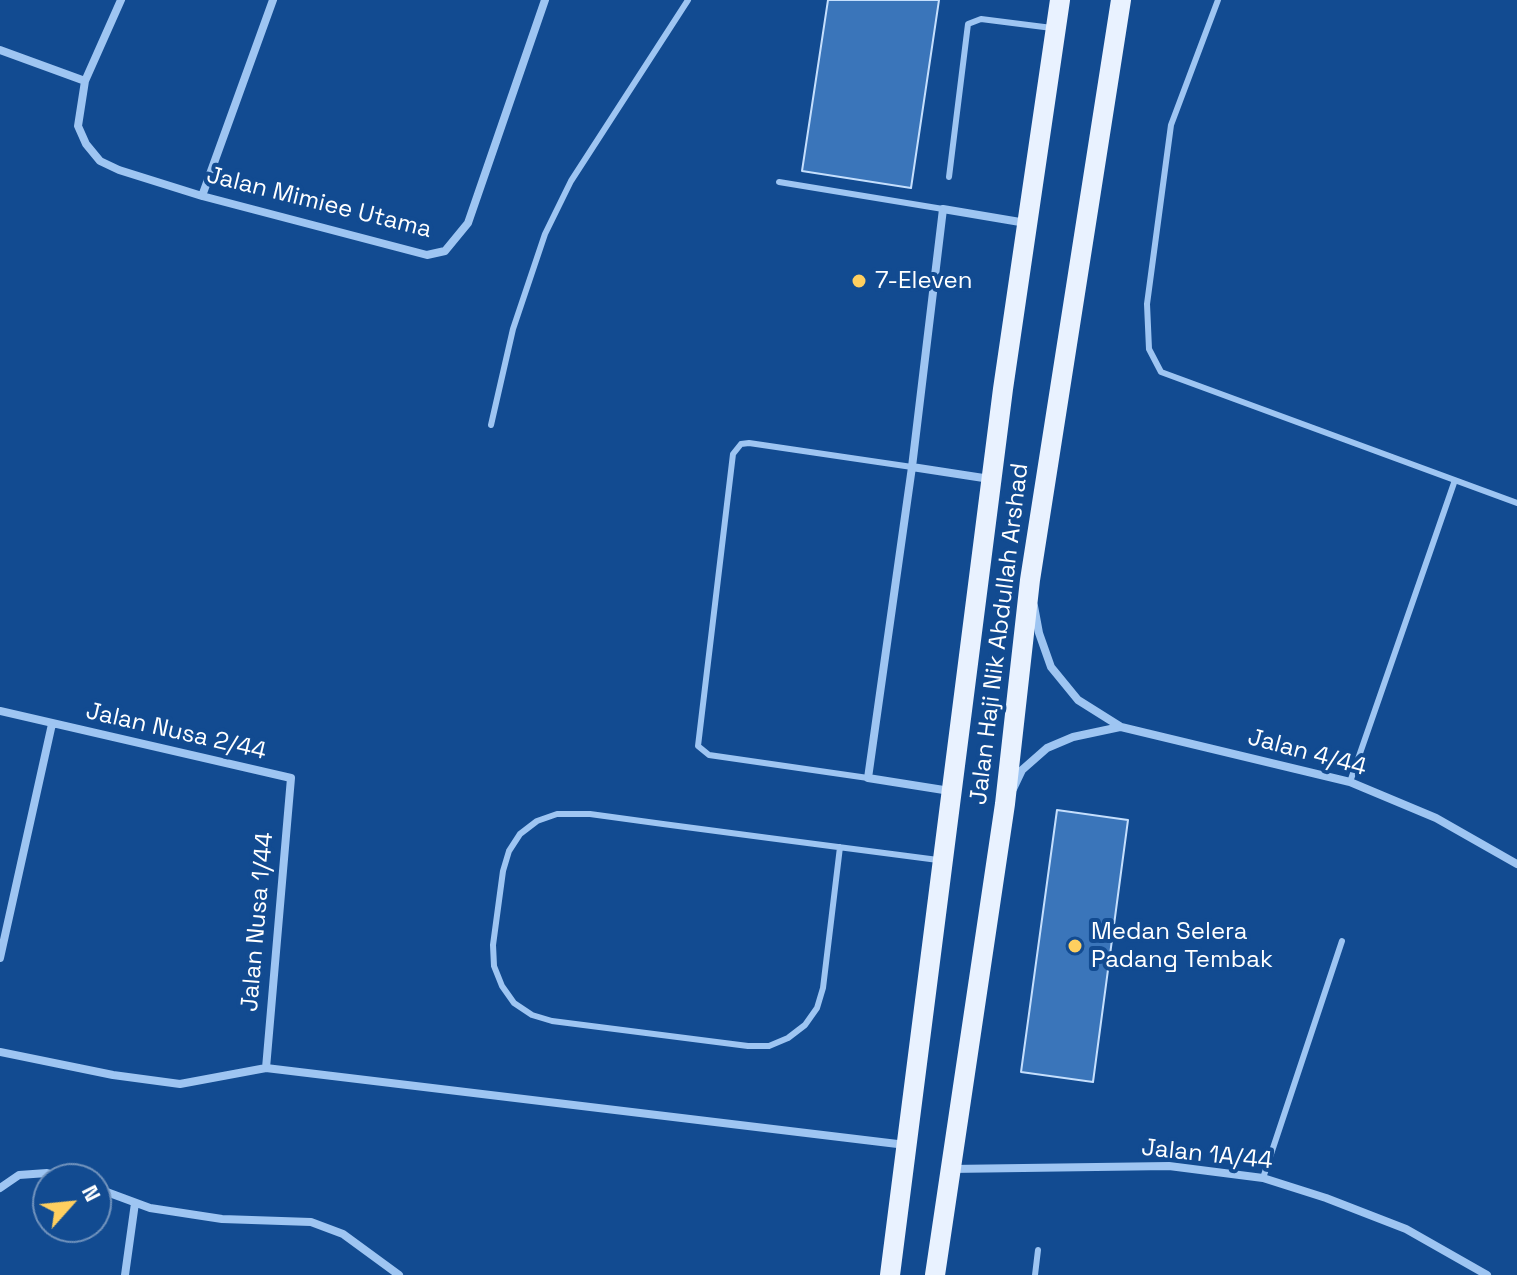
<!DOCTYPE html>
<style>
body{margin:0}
#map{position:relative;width:1517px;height:1275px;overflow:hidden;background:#124b91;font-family:"Space Grotesk",sans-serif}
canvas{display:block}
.north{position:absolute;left:32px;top:1163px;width:80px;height:80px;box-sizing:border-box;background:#124b91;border:2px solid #7193bd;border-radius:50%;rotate:63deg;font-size:22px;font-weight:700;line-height:32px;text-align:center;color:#fff}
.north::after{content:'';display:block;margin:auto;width:28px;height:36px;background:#ffcf5f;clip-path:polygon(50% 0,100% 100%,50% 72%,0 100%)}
</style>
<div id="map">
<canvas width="1517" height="1275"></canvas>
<div class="north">N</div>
</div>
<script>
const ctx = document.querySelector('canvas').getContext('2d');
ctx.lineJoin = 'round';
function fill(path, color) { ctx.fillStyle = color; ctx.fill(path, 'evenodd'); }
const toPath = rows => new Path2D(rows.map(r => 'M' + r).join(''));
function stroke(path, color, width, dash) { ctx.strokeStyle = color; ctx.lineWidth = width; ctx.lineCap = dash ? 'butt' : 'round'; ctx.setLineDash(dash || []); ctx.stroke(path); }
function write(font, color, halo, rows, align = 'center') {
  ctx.font = font + ' "Space Grotesk",sans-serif'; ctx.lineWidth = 8; ctx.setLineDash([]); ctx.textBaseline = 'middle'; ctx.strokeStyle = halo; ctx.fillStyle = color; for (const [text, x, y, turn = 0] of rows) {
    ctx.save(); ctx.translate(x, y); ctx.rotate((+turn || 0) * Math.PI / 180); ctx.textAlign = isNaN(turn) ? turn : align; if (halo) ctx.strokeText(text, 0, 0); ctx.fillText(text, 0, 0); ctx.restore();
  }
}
const building = toPath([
 [828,0,939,0,911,188,802,171,828,0],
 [1057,810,1128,820,1093,1082,1021,1072,1057,810]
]);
const lane = toPath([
 [1218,0,1171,125,1147,304,1149,349,1161,372,1517,503],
 [949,177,968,24,981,19,1052,28],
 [779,182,943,209],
 [491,425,513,329,545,234,571,181,688,0],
 [868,778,709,755,698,746,733,454,741,444,749,443,912,467],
 [1350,782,1455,480],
 [840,847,823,988,817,1008,805,1025,788,1038,769,1046,748,1046,552,1021,532,1015,514,1003,502,986,494,966,493,945,503,871,509,851,520,834,537,821,557,814,590,814,663,824,769,838,938,860],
 [1263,1178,1342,941],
 [1035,1275,1038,1250]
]);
const street = toPath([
 [121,0,85,81,78,126,86,144,100,161,119,170,202,196,427,255,445,251,468,223,545,0],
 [0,50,85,81],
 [202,196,273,0],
 [912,467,990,479],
 [1034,606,1039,633,1051,667,1078,700,1121,727,1350,782,1436,818,1517,864],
 [0,711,291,778,266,1068],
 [1013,789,1022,770,1047,748,1073,737,1120,727],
 [950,791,868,778,912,467,943,209,1026,223],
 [0,958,52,724],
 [0,1052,113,1075,180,1084,266,1068,906,1145],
 [950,1169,1169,1166,1263,1178,1326,1198,1406,1229,1487,1275],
 [0,1188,19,1175,47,1173,68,1179],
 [96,1188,150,1208,222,1219,311,1222,343,1234,399,1275],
 [125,1275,135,1203]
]);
const primary = toPath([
 [890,1275,1003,389,1060,0],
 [935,1275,1005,804,1030,580,1121,0]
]);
const markers = [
 [859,281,8,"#ffcf5f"],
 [1075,946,8,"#ffcf5f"]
];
const streetNames = [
 ["Jalan Mimiee Utama",319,203,14],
 ["Jalan Haji Nik Abdullah Arshad",1000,634,-83],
 ["Jalan Nusa 2/44",176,732,13],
 ["Jalan 4/44",1307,753,15],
 ["Jalan Nusa 1/44",258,922,-85],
 ["Jalan 1A/44",1207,1155,6]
];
const poiNames = [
 ["7-Eleven",875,281],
 ["Medan Selera",1091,932],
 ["Padang Tembak",1091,960]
];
fill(building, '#3a75ba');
stroke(building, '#c5dffd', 2);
stroke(lane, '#9ec5f2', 6);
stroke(street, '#9ec5f2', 8);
stroke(primary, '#e9f2ff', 20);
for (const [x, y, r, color] of markers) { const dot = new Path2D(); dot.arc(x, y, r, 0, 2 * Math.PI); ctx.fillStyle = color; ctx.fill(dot); stroke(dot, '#124b91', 3); }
write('24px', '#fff', '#124b91', streetNames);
write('24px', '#fff', '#124b91', poiNames, 'left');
</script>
